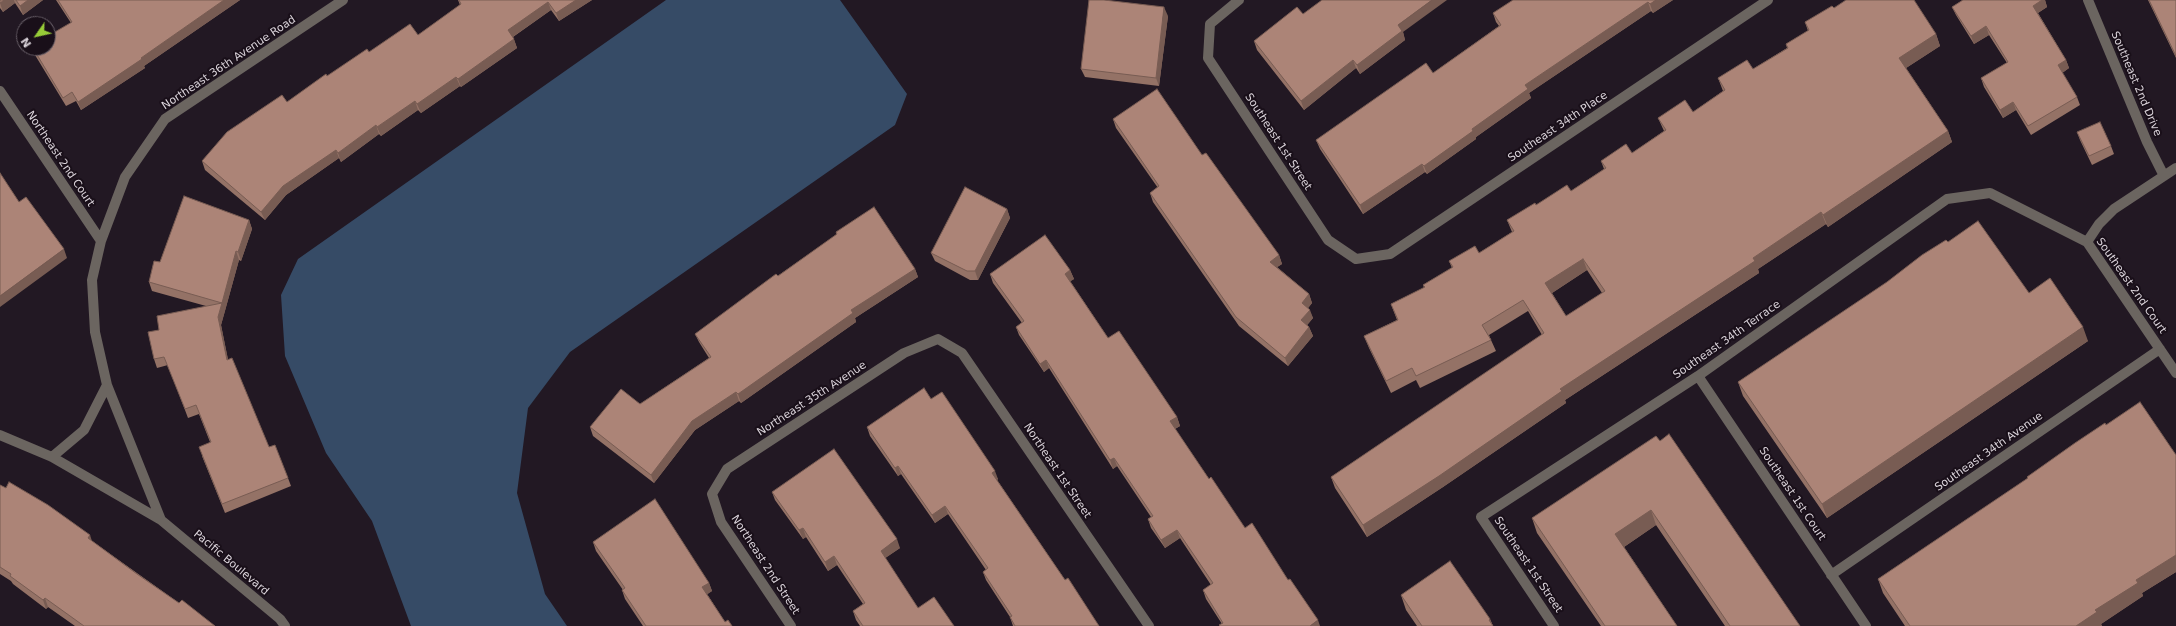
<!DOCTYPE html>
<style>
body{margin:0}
#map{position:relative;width:2176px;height:626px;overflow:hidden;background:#221823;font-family:"DejaVu Sans",sans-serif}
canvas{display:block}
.north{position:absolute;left:16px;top:16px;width:40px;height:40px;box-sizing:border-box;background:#190f19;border:1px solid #675e67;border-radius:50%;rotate:236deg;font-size:11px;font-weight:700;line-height:16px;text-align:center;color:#dbd4db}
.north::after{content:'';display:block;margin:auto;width:14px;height:18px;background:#97cc38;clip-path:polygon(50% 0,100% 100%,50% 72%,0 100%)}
</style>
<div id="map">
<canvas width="2176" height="626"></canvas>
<div class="north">N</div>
</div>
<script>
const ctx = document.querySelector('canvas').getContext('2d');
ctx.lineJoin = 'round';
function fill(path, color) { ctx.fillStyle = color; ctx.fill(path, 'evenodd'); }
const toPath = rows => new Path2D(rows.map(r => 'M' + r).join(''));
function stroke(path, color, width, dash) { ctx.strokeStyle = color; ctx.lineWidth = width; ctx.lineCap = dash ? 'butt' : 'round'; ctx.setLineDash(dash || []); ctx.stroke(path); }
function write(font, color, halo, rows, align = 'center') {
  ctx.font = font + ' "DejaVu Sans",sans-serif'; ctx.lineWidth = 4; ctx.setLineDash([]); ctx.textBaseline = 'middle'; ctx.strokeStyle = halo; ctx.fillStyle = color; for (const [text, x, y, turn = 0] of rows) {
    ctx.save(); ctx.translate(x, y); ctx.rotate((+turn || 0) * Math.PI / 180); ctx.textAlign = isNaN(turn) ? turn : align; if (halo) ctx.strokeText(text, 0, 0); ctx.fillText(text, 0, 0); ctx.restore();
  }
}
const water = toPath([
 [666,0,840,0,907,94,895,125,570,352,528,408,517,493,545,594,567,626,411,626,372,521,326,453,285,356,281,295,298,259]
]);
const minor = toPath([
 [1239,0,1210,24,1208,58,1328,240,1356,259,1390,254,1768,0],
 [2088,0,2147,142,2164,176],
 [0,91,101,241],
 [2087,242,2099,224,2114,209,2176,168],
 [1698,376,1866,626],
 [0,435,52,457,161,520,107,385,95,332,92,280,101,241,125,177,165,119,343,0],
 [52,457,84,430,107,385],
 [161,520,280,619,285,626],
 [1831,575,2160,349],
 [791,626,721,522,712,494,727,469,904,353,938,339,962,353,1149,626],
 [1554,626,1481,517,1698,376,1947,199,1990,193,2087,242,2176,373]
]);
const wall = toPath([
 [0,0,43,0,23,15,15,3,3,12,0,8],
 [56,0,240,0,144,66,145,68,81,110,76,101,66,106,35,55,33,48,48,48,71,23],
 [458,0,592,0,559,21,551,10,513,37,517,48,461,87,460,86,421,113,418,110,381,136,379,134,341,162,339,158,286,195,265,220,205,170,202,161,287,102,327,76,369,52,418,35,460,5],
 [1673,0,1653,13,1651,11,1529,93,1531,98,1476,137,1476,139,1427,174,1425,172,1363,214,1320,149,1316,140,1433,73,1499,26,1496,22,1493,13],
 [1963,0,2045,0,2047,7,2038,13,2066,60,2069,68,2062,73,2077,97,2080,105,2031,135,2016,110,2003,118,1984,87,1981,78,2007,63,1989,35,1974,44,1956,15,1952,7],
 [2148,0,2176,0,2176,58],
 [1834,8,1936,34,1940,46,1906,68,1948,131,1952,142,1828,227,1826,224,1758,269,1759,273,1565,400,1566,403,1443,487,1367,537,1335,488,1331,477,1542,335,1528,311,1489,335,1491,340,1496,351,1420,388,1416,380,1391,393,1369,348,1364,336,1397,320,1391,304,1424,288,1423,285,1452,268,1449,261,1479,253,1512,232,1507,220,1536,205,1571,191,1604,169,1601,161,1632,153,1664,131,1658,118,1693,112,1723,91,1718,78,1753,69,1787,48,1786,44,1808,31,1805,22],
 [1587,270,1602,293,1566,316,1552,293],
 [1303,14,1403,32,1405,40,1360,74,1356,68,1304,110,1257,50,1254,41],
 [1168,16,1159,86,1085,77,1081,69],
 [1113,119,1202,155,1279,255,1282,264,1277,267,1309,294,1312,303,1308,308,1313,318,1307,325,1309,327,1313,336,1288,366,1239,326,1153,202,1150,193,1158,188,1116,128],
 [2077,132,2111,146,2114,154,2092,165,2080,140],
 [1007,209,1010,218,978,280,970,280,935,261,931,253],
 [249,220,252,229,241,261,239,260,221,325,228,360,269,447,288,478,291,486,225,513,202,456,210,442,199,414,188,418,168,365,157,368,154,359,159,330,206,306,152,291,149,282,160,262],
 [836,232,915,269,918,277,855,318,856,322,741,403,739,401,695,430,654,483,593,436,590,427,640,404,709,358,699,342,695,334,836,235],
 [1948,242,2029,293,2088,341,1827,518,1743,396,1738,382],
 [1070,270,1074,279,1070,281,1108,338,1177,417,1180,426,1175,429,1209,479,1245,528,1288,580,1222,624,1206,599,1203,590,1211,585,1180,538,1165,548,1151,528,1148,519,1151,517,1117,466,1113,469,1049,368,1044,372,1019,335,1016,327,1022,323,993,283,990,274],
 [931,399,998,479,997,480,1065,580,1099,626,1013,626,1010,617,986,580,983,572,986,570,948,514,935,523,901,474,898,476,870,436,867,427],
 [2106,425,2176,455,2176,572,2142,593,2143,596,2101,624,2102,626,1905,626,1883,593,1878,579,2027,479,2027,477],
 [1660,441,1800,626,1725,626,1656,525,1624,547,1677,626,1601,626,1537,533,1532,518],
 [0,485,6,488,92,541,179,603,215,626,75,626,48,607,46,609,13,584,11,581,0,574],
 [772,492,900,548,885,558,918,608,954,626,860,626,856,620,853,611,863,604,837,565,828,571,806,537,803,539,775,500],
 [593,542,709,583,712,591,707,594,725,622,732,626,643,626,625,599,622,590,623,590,596,551],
 [1401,595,1490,619,1493,626,1417,626,1406,610]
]);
const shadedWall = toPath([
 [4,0,14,0,15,3,3,12,0,3],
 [28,0,43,0,23,15,20,6],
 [224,0,240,0,144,66,145,68,81,110,78,102],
 [576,0,592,0,559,21,556,13],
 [1432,0,1447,0,1403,32,1405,40,1360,74,1357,65,1398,25],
 [1656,0,1673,0,1653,13,1650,4],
 [2042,0,2045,0,2047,7,2036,14,2033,6],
 [548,2,551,10,511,38,508,30],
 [1648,2,1651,11,1529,93,1531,98,1476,137,1476,139,1427,174,1424,166,1525,85],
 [1164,7,1168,16,1159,86,1156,78],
 [1986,26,1989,35,1974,44,1971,36],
 [1936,34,1940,46,1903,70,1899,58],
 [514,39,517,48,461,87,458,79],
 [1353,60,1356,68,1304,110,1301,101],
 [2066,60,2069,68,2061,74,2058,65],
 [456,77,460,86,421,113,417,104],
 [415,101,418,110,381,136,377,127],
 [2013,102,2016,110,2003,118,2000,110],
 [376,125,379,134,341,162,338,153],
 [1948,131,1952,142,1828,227,1823,215],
 [336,150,339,158,286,195,265,220,261,212,283,186],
 [1422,164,1425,172,1363,214,1360,205],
 [1007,209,1010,218,978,280,975,271],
 [1821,212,1826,224,1758,269,1759,273,1565,400,1566,403,1443,487,1367,537,1363,525,1560,389],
 [249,220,252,229,241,261,238,252],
 [64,249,67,258,0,307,0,296],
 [236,251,239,260,225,311,222,303],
 [1279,255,1282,264,1273,270,1270,262],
 [1583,259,1587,270,1549,295,1545,283],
 [915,269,918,277,855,318,856,322,741,403,738,394,851,310],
 [1070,270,1074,279,1068,283,1065,274],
 [1309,294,1312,303,1305,312,1302,303],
 [222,303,225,311,221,325,230,369,227,360,218,317],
 [1310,310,1313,318,1304,329,1301,320],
 [1309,327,1313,336,1288,366,1285,358],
 [2083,327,2088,341,1827,518,1822,504],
 [1046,360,1049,368,1044,372,1040,364],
 [736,392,739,401,695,430,654,483,651,475,692,421],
 [1177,417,1180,426,1173,430,1170,421],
 [1114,458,1117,466,1113,469,1110,460],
 [898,466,901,474,898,476,895,468],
 [995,471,998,479,995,482,992,473],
 [945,506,948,514,935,523,932,515],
 [1651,510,1656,525,1621,549,1615,534],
 [803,528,806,537,803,539,799,530],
 [1177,530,1180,538,1165,548,1161,540],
 [90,535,93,544,88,538],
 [897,539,900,548,884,559,881,551],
 [2176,555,2176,572,2142,593,2143,596,2101,624,2102,626,2076,626,2095,610,2136,580],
 [834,556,837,565,828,571,825,562],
 [709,583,712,591,705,596,702,587],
 [45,598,48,607,46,609,43,600],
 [1490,619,1493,626,1489,620],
 [1318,620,1320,626,1310,626]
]);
const building = toPath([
 [0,0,4,0,0,3,0,0],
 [16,0,28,0,20,6,16,0],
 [58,0,224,0,141,58,142,59,78,102,72,92,63,98,33,48,48,48,48,36,72,22,58,0],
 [459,0,576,0,556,13,548,2,508,30,514,39,458,79,456,77,417,104,415,101,377,127,376,125,338,153,336,150,283,186,261,212,202,161,227,132,282,95,287,102,326,74,327,76,367,49,369,52,410,24,418,35,461,4,459,0],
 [1089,0,1104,0,1164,7,1156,78,1081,69,1089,0],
 [1322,0,1432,0,1398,25,1402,31,1357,65,1353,60,1301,101,1254,41,1297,7,1303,14,1322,0],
 [1513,0,1656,0,1650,4,1648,2,1525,85,1528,89,1472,129,1473,131,1424,166,1422,164,1360,205,1316,140,1426,63,1433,73,1501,25,1493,13,1513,0],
 [1846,0,1914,0,1936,34,1899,58,1948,131,1823,215,1821,212,1753,258,1755,261,1560,389,1562,391,1439,476,1363,525,1331,477,1544,333,1523,300,1482,325,1491,340,1416,376,1412,368,1386,381,1364,336,1398,320,1391,304,1425,287,1423,285,1453,267,1449,261,1475,246,1479,253,1514,231,1507,220,1535,203,1536,205,1567,185,1571,191,1606,168,1601,161,1626,144,1632,153,1666,130,1658,118,1685,100,1693,112,1725,90,1718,78,1747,60,1753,69,1788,48,1786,44,1809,30,1805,22,1832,6,1834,8,1846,0],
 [1583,259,1605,291,1566,316,1545,283,1583,259],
 [1963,0,2042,0,2033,6,2066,60,2058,65,2077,97,2028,126,2013,102,2000,110,1981,78,2008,62,1986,26,1971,36,1952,7,1963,0],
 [2149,0,2176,0,2176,56,2149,0],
 [1157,89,1202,155,1206,153,1279,255,1270,262,1309,294,1302,303,1310,310,1301,320,1309,327,1285,358,1236,317,1150,193,1159,186,1113,119,1157,89],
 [2100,122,2111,146,2089,156,2077,132,2100,122],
 [0,173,19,202,26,197,64,249,0,296,0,173],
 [965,187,1007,209,975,271,967,271,931,253,965,187],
 [184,196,249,220,238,252,236,251,222,303,149,282,154,261,160,262,184,196],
 [874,207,915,269,851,310,853,313,738,394,736,392,692,421,651,475,590,427,621,389,640,404,711,357,695,334,776,274,778,276,837,234,836,232,874,207],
 [1978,221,2029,293,2050,278,2083,327,1822,504,1738,382,1887,282,1922,255,1946,240,1948,242,1978,221],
 [1045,235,1070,270,1065,274,1108,338,1119,331,1177,417,1170,421,1209,479,1211,477,1245,528,1252,523,1288,580,1290,579,1318,620,1310,626,1220,626,1219,625,1223,623,1203,590,1213,583,1177,530,1161,540,1148,519,1153,516,1114,458,1110,460,1046,360,1040,364,1016,327,1024,321,990,274,1045,235],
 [222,303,218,317,227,360,232,358,269,447,275,445,288,478,222,504,199,447,211,442,196,405,185,409,164,357,154,359,148,332,159,330,157,316,222,303],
 [924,388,931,399,942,392,995,471,992,473,1065,580,1068,578,1099,626,1015,626,1010,617,1012,616,983,572,988,568,945,506,932,515,898,466,895,468,867,427,924,388],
 [2140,402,2176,455,2176,555,2136,580,2138,583,2095,610,2097,612,2076,626,1910,626,1878,579,2028,478,2027,477,2075,443,2105,423,2106,425,2140,402],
 [1669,434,1800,626,1730,626,1651,510,1615,534,1677,626,1605,626,1532,518,1656,436,1660,441,1669,434],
 [834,449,897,539,881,551,918,608,934,597,954,626,863,626,853,611,865,603,834,556,825,562,803,528,799,530,772,492,834,449],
 [9,482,48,505,90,535,88,538,137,574,179,603,182,600,215,626,84,626,45,598,43,600,10,576,11,574,0,567,0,485,6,488,9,482],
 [655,499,709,583,702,587,725,622,728,620,732,626,646,626,622,590,625,588,593,542,655,499],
 [1450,561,1490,619,1489,620,1493,626,1422,626,1401,595,1450,561]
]);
const streetNames = [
 ["Northeast 36th Avenue Road",229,63,-34],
 ["Southeast 2nd Drive",2136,84,67],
 ["Southeast 34th Place",1558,127,-34],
 ["Southeast 1st Street",1278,142,57],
 ["Northeast 2nd Court",60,159,56],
 ["Southeast 2nd Court",2131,286,55],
 ["Southeast 34th Terrace",1727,340,-35],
 ["Northeast 35th Avenue",812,399,-33],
 ["Southeast 34th Avenue",1989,452,-35],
 ["Northeast 1st Street",1057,471,56],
 ["Southeast 1st Court",1792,494,56],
 ["Pacific Boulevard",231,563,40],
 ["Northeast 2nd Street",765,565,57],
 ["Southeast 1st Street",1528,565,56]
];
fill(water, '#364b66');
stroke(minor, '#6b6560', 10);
fill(wall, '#947266');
fill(shadedWall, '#785c53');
fill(building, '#ac8477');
stroke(building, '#785c53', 1);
write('11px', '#dbd4db', '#190f19', streetNames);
</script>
